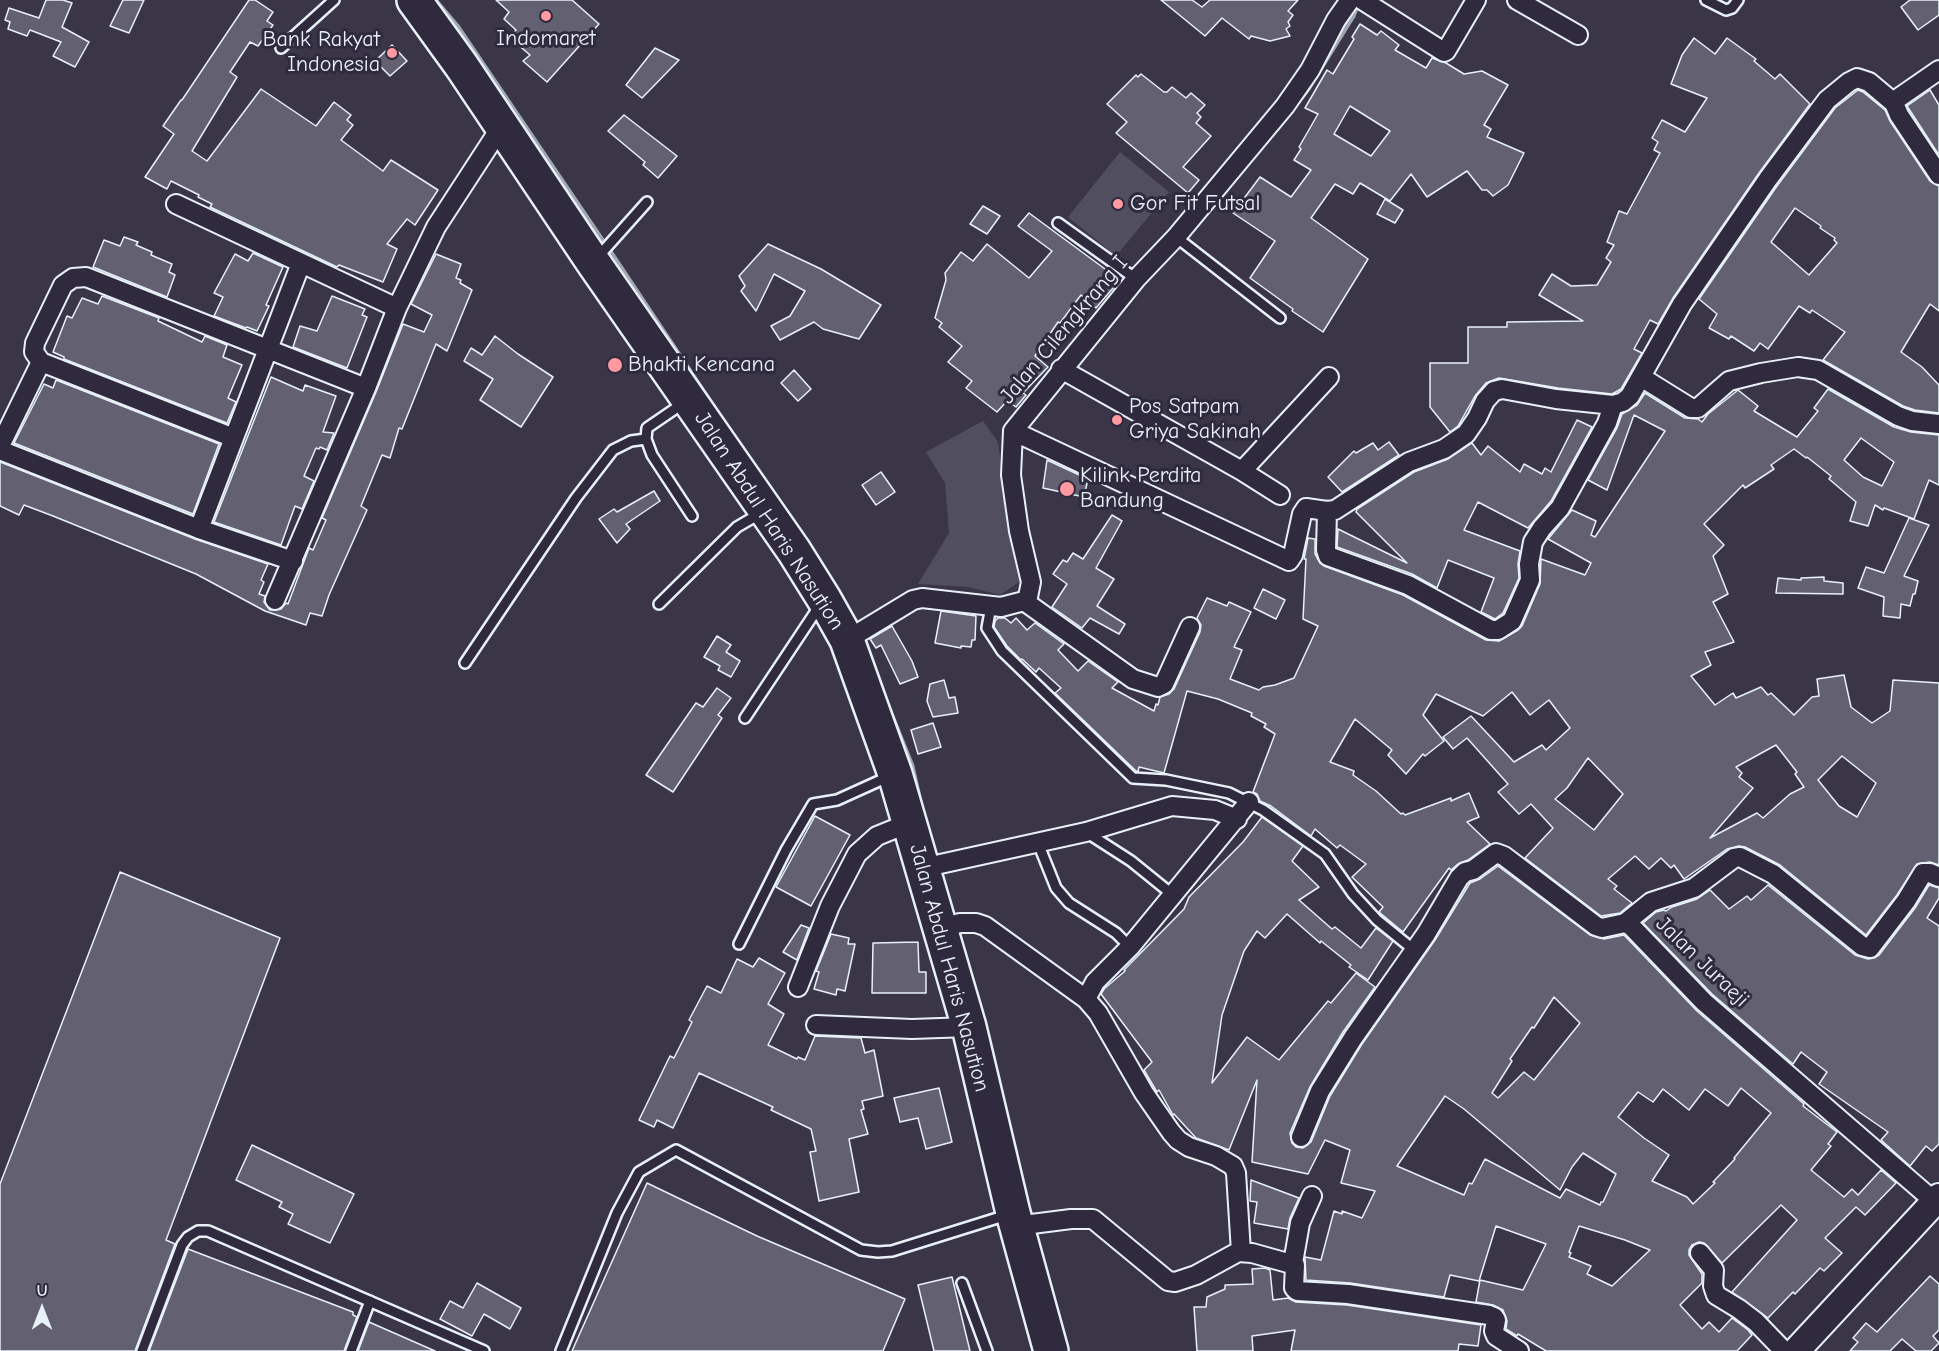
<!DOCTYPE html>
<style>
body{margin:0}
#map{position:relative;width:1939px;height:1351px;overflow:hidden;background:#3a3648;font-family:"Comic Neue",sans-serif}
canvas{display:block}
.north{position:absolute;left:12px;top:1279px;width:60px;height:60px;-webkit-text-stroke:4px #2f2a3d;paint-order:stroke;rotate:0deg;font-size:16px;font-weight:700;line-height:24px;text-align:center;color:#e8f1f8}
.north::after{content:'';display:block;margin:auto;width:21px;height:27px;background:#e8f1f8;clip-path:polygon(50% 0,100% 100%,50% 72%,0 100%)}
</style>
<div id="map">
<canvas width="1939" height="1351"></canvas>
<div class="north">U</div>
</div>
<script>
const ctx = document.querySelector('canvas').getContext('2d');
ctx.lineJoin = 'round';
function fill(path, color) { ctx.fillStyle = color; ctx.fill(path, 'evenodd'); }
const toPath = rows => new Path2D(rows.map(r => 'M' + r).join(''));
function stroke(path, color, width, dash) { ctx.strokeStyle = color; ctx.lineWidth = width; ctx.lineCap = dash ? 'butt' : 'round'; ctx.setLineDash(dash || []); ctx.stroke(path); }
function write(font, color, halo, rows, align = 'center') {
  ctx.font = font + ' "Comic Neue",sans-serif'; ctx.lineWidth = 6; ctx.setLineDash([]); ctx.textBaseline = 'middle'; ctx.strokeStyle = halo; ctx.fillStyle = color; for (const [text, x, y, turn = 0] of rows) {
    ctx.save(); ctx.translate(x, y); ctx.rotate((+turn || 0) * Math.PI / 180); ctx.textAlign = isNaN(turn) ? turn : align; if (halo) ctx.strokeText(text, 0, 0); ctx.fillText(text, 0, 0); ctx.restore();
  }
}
const green = toPath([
 [1120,152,1169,192,1116,256,1068,217],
 [983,421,998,442,1007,509,1017,543,1022,580,1000,595,968,587,918,584,949,533,945,483,926,452]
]);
const stream = toPath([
 [435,0,457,26,606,246],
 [1301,98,1308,89,1353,16,1358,3],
 [609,250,721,418],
 [885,699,912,766,921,806]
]);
const building = toPath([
 [46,0,63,0,72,3,62,27,89,42,75,67,53,56,61,42,30,30,27,36,8,29,10,22,5,20,9,8,39,18,46,0],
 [123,0,144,0,129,33,110,26,123,0],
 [249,0,255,0,273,12,267,21,273,25,258,46,250,42,230,72,237,77,192,151,207,161,261,89,316,126,334,102,351,115,347,120,353,125,341,140,383,171,391,160,438,190,415,225,407,219,387,244,397,249,383,282,339,265,337,267,210,207,212,204,198,197,199,195,171,181,167,189,145,177,174,134,163,126,181,100,182,100,249,0],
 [496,0,572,0,599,24,547,82,523,61,530,55,509,37,516,30,504,19,509,12,496,0],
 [1161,0,1192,0,1202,7,1210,0,1298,0,1288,11,1293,15,1288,22,1290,26,1286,29,1290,36,1270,41,1251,36,1249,39,1222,18,1205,36,1161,0],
 [1910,0,1939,0,1939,15,1918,30,1901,7,1910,0],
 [1360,24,1377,35,1381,31,1399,45,1395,50,1426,68,1432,58,1446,63,1464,74,1482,71,1508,85,1484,125,1491,129,1487,137,1524,153,1508,185,1493,196,1487,190,1482,190,1467,171,1427,197,1411,174,1390,201,1360,183,1353,194,1335,184,1311,218,1368,259,1323,332,1292,311,1293,309,1250,278,1275,241,1233,213,1260,177,1291,197,1311,170,1294,160,1301,149,1299,147,1318,114,1305,108,1327,70,1333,74,1354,39,1352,37,1360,24],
 [1350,106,1390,131,1371,156,1334,134,1350,106],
 [1694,38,1715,54,1727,38,1756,59,1754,61,1775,79,1780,74,1810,104,1759,173,1673,298,1658,324,1650,320,1634,349,1642,353,1621,389,1612,394,1558,388,1499,378,1486,383,1475,396,1458,426,1450,432,1430,407,1430,363,1468,363,1468,327,1507,327,1507,322,1583,321,1539,295,1552,274,1571,286,1597,285,1611,262,1606,258,1614,245,1607,242,1619,211,1627,214,1660,153,1654,150,1658,142,1652,138,1662,120,1685,132,1707,98,1671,84,1682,55,1694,38],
 [392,45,407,61,390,76,375,61,392,45],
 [655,48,679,60,642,98,626,85,655,48],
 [1141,74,1164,92,1167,92,1172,87,1186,98,1191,93,1205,105,1197,113,1201,117,1196,123,1211,136,1183,167,1199,180,1188,193,1116,133,1127,122,1107,104,1136,75,1138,77,1141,74],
 [1858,90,1863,92,1885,110,1890,121,1930,181,1939,186,1939,311,1930,304,1901,352,1922,367,1939,385,1939,413,1915,410,1903,406,1823,360,1845,332,1812,310,1810,313,1799,306,1768,349,1760,343,1754,351,1731,336,1729,339,1709,328,1717,314,1699,299,1777,186,1835,108,1858,90],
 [1795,208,1821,226,1820,228,1835,238,1834,240,1837,243,1809,275,1771,242,1795,208],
 [1930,90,1939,105,1939,155,1907,106,1930,90],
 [624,115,677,156,658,178,643,165,645,162,608,131,624,115],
 [1385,199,1403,210,1395,223,1377,214,1385,199],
 [983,206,1000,216,987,234,970,224,983,206],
 [1029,213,1120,280,1096,308,1081,295,1060,323,1058,322,1035,356,1048,367,1023,393,1026,395,1016,407,1007,401,997,412,966,388,972,381,948,362,962,346,939,327,942,323,935,318,946,280,945,273,961,252,973,261,987,244,1029,278,1052,251,1018,226,1029,213],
 [124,237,138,242,136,245,152,252,151,255,172,264,169,272,175,275,167,297,93,267,104,240,120,246,124,237],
 [768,244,821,269,881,305,859,339,823,329,814,322,780,340,771,326,790,316,805,291,774,274,756,311,741,291,745,286,739,276,768,244],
 [253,253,283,267,266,305,269,306,257,331,247,327,246,328,214,316,223,297,214,293,235,254,248,261,253,253],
 [436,254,461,264,456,278,461,280,460,283,472,290,447,351,436,344,402,429,399,428,390,458,382,455,361,506,367,510,329,595,322,616,310,613,306,625,265,611,196,574,53,516,24,505,19,515,0,506,0,462,195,539,268,564,261,580,264,582,259,594,265,596,264,602,270,610,281,609,286,603,288,604,309,548,313,550,326,520,322,518,376,392,403,324,424,332,432,315,411,304,436,254],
 [102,296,159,318,158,321,202,342,205,336,227,345,223,357,242,365,228,398,236,402,227,423,64,359,64,357,53,352,67,316,72,318,82,298,98,304,102,296],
 [332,296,365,309,362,315,367,317,347,368,293,347,300,326,317,331,332,296],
 [495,336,518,354,553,377,521,427,480,400,493,379,464,361,471,348,482,355,495,336],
 [794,370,811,389,798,401,781,383,794,370],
 [271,377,303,391,305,385,336,396,323,432,334,433,327,450,320,447,319,449,316,448,304,476,314,481,302,509,295,506,281,545,214,522,271,377],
 [56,380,219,444,193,514,14,443,44,384,53,388,56,380],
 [1828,389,1894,427,1911,432,1939,435,1939,485,1929,480,1914,519,1884,508,1883,510,1875,505,1868,526,1850,521,1856,502,1829,479,1831,476,1807,457,1806,458,1794,449,1771,465,1774,469,1745,488,1743,485,1704,524,1724,545,1713,556,1728,594,1713,602,1734,642,1705,652,1711,665,1691,676,1715,705,1733,693,1736,698,1761,687,1768,695,1771,693,1794,715,1812,697,1819,696,1817,679,1844,675,1851,707,1872,723,1890,711,1893,680,1939,683,1939,865,1930,862,1917,864,1897,895,1866,935,1780,865,1745,847,1739,846,1727,849,1684,879,1674,865,1671,868,1661,858,1649,869,1635,856,1608,879,1617,886,1614,889,1632,903,1620,913,1601,916,1525,858,1553,828,1531,804,1519,814,1498,792,1508,784,1467,738,1453,749,1443,737,1471,716,1514,762,1542,745,1546,750,1570,728,1549,700,1530,715,1512,692,1483,716,1436,694,1423,715,1444,741,1425,756,1423,754,1406,774,1388,755,1392,750,1355,719,1330,762,1354,771,1353,775,1376,791,1401,814,1403,813,1405,815,1451,798,1451,801,1469,793,1479,817,1467,822,1490,844,1468,860,1458,864,1451,870,1449,868,1403,932,1379,912,1383,907,1352,877,1366,864,1340,845,1337,848,1315,829,1311,836,1271,806,1260,801,1257,794,1253,792,1275,734,1264,727,1266,724,1251,716,1252,713,1218,699,1187,691,1164,773,1139,767,1138,772,1136,771,1055,693,1061,688,1039,668,1036,672,1022,659,1021,660,1007,646,994,627,995,621,998,618,1005,618,1011,623,1016,618,1027,630,1035,623,1064,644,1058,650,1078,671,1088,661,1118,682,1112,688,1154,711,1156,704,1158,705,1160,697,1169,694,1174,689,1200,632,1201,625,1197,618,1207,598,1227,606,1229,602,1251,612,1234,647,1242,650,1230,679,1259,690,1263,687,1275,685,1294,678,1318,626,1303,619,1306,559,1304,559,1308,538,1315,539,1315,554,1320,563,1324,566,1403,595,1486,640,1499,641,1518,630,1522,626,1540,584,1541,559,1585,575,1591,563,1548,539,1572,510,1596,521,1591,535,1595,537,1665,431,1634,415,1607,490,1588,480,1617,428,1622,414,1637,405,1645,393,1685,418,1698,419,1702,422,1708,414,1738,390,1758,406,1754,411,1797,437,1818,411,1814,408,1828,389],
 [1861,438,1894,462,1882,486,1863,477,1844,460,1861,438],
 [1776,745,1797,772,1795,774,1804,787,1790,794,1763,818,1757,813,1710,838,1753,788,1739,777,1742,773,1736,767,1776,745],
 [1842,756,1876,783,1857,817,1839,806,1818,780,1842,756],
 [1588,758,1623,794,1594,830,1555,799,1567,788,1588,758],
 [1577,420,1592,427,1551,501,1528,528,1478,502,1464,530,1520,551,1518,564,1519,578,1503,613,1495,619,1481,612,1494,578,1448,560,1437,588,1412,574,1337,547,1338,529,1407,563,1356,512,1357,509,1414,472,1448,459,1472,443,1481,455,1488,446,1520,472,1524,464,1542,474,1545,468,1551,472,1577,420],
 [1389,442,1399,455,1342,492,1328,477,1354,451,1356,453,1373,443,1378,450,1389,442],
 [1047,460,1088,479,1084,497,1043,488,1047,460],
 [881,472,895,492,876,505,862,485,881,472],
 [654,491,660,501,626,524,630,529,617,543,599,519,614,509,617,512,654,491],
 [1112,515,1122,521,1096,568,1114,579,1097,606,1125,624,1119,634,1090,618,1082,628,1052,607,1067,584,1053,574,1063,560,1067,562,1073,553,1083,559,1112,515],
 [1909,518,1929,525,1904,576,1918,581,1915,594,1913,594,1910,606,1901,604,1900,618,1883,616,1884,597,1858,588,1866,567,1884,573,1909,518],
 [1824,577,1824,581,1843,583,1843,594,1776,593,1778,578,1801,580,1801,578,1824,577],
 [1263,589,1285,600,1276,619,1254,608,1263,589],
 [941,611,976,616,975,640,972,640,971,647,961,646,961,648,935,643,941,611],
 [892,626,912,661,918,677,900,684,881,645,876,648,870,639,892,626],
 [717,636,731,645,726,652,740,661,731,677,718,670,720,666,704,657,717,636],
 [944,680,949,698,955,697,958,713,933,717,927,701,930,684,944,680],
 [717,688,731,698,718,715,722,718,673,792,646,775,696,703,703,707,717,688],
 [933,723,941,747,918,754,911,730,933,723],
 [815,816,850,835,811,906,776,887,815,816],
 [1262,817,1303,846,1292,861,1319,887,1299,900,1332,929,1335,927,1361,948,1376,928,1393,941,1368,980,1349,967,1351,965,1321,941,1320,943,1287,914,1265,938,1257,931,1244,951,1222,1015,1212,1083,1247,1037,1279,1060,1328,1001,1331,1003,1356,973,1375,987,1343,1032,1310,1087,1290,1133,1292,1143,1296,1147,1303,1148,1311,1142,1330,1096,1362,1044,1435,940,1470,883,1480,879,1498,866,1590,935,1604,939,1624,935,1697,1011,1804,1104,1803,1106,1837,1132,1828,1144,1831,1146,1811,1170,1844,1197,1852,1189,1858,1195,1881,1170,1896,1183,1865,1215,1856,1207,1825,1238,1842,1253,1824,1271,1820,1268,1795,1294,1793,1292,1768,1318,1732,1292,1797,1220,1781,1205,1722,1263,1704,1243,1699,1242,1692,1245,1689,1250,1689,1255,1702,1274,1702,1283,1680,1305,1702,1329,1709,1322,1719,1332,1732,1318,1748,1330,1752,1335,1737,1351,1546,1351,1518,1334,1517,1336,1506,1329,1507,1321,1503,1310,1493,1305,1476,1302,1480,1280,1523,1290,1546,1244,1496,1226,1479,1281,1450,1275,1444,1297,1350,1283,1306,1280,1305,1257,1321,1260,1334,1211,1342,1214,1342,1211,1362,1218,1375,1191,1341,1183,1350,1150,1325,1140,1308,1174,1252,1162,1257,1080,1229,1150,1196,1138,1174,1114,1173,1115,1159,1090,1157,1092,1154,1087,1144,1070,1152,1062,1101,994,1104,989,1125,971,1124,970,1184,909,1189,897,1243,842,1262,817],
 [1554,997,1580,1023,1534,1080,1524,1072,1498,1098,1492,1093,1512,1061,1510,1059,1532,1027,1534,1028,1554,997],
 [1741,1088,1771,1113,1734,1158,1735,1159,1713,1182,1715,1183,1693,1204,1687,1197,1652,1181,1669,1155,1644,1138,1618,1117,1638,1092,1653,1102,1663,1089,1689,1110,1705,1089,1728,1106,1741,1088],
 [1445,1096,1464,1109,1560,1190,1572,1167,1583,1153,1616,1174,1603,1202,1601,1202,1600,1205,1566,1189,1560,1198,1485,1159,1472,1184,1469,1183,1464,1195,1397,1166,1445,1096],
 [1579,1226,1625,1240,1650,1250,1612,1286,1587,1274,1591,1266,1569,1257,1571,1253,1569,1252,1579,1226],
 [120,872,280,938,166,1240,175,1244,135,1351,0,1351,0,1184,120,872],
 [1768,885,1855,955,1868,959,1874,958,1879,955,1915,908,1929,885,1939,888,1939,898,1927,918,1939,926,1939,1144,1932,1151,1926,1146,1910,1166,1881,1140,1888,1132,1819,1084,1827,1072,1801,1052,1793,1064,1712,994,1643,923,1656,912,1664,910,1666,911,1672,907,1697,899,1710,890,1729,909,1747,896,1751,900,1768,885],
 [801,925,809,928,797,960,783,952,801,925],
 [831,934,849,938,848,944,855,944,845,991,837,989,836,995,814,989,819,972,816,971,831,934],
 [918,942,919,972,926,972,926,993,872,993,873,943,918,942],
 [759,958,785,973,768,1004,784,1014,768,1045,797,1059,798,1057,805,1060,815,1036,861,1038,865,1053,874,1050,883,1096,862,1101,864,1109,861,1110,868,1134,849,1139,859,1192,819,1201,810,1152,816,1151,811,1129,771,1110,773,1107,699,1073,673,1128,657,1120,654,1127,639,1120,670,1056,674,1058,692,1022,689,1020,707,986,721,993,737,959,753,967,759,958],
 [939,1088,952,1142,926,1149,918,1118,900,1122,894,1098,939,1088],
 [252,1145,354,1194,330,1243,288,1224,293,1214,279,1207,282,1202,236,1180,252,1145],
 [1251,1180,1299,1198,1290,1218,1288,1229,1254,1223,1257,1202,1250,1201,1251,1180],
 [647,1183,757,1236,905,1299,883,1351,572,1351,647,1183],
 [188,1249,353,1312,353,1315,357,1317,344,1351,149,1351,188,1249],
 [1265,1268,1270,1270,1273,1300,1288,1298,1296,1302,1347,1305,1481,1325,1478,1346,1459,1344,1458,1351,1291,1351,1295,1330,1252,1336,1253,1351,1197,1351,1194,1307,1206,1307,1207,1297,1225,1289,1225,1285,1253,1284,1252,1269,1265,1268],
 [1930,1276,1939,1284,1939,1330,1933,1336,1939,1343,1931,1351,1916,1351,1902,1339,1890,1351,1850,1351,1858,1342,1853,1338,1866,1323,1877,1332,1930,1276],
 [952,1277,970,1351,934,1351,918,1285,952,1277],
 [477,1283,521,1308,510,1329,484,1314,472,1336,440,1319,450,1301,463,1308,477,1283],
 [369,1322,435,1351,358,1351,369,1322]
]);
const lane = toPath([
 [1706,0,1726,10,1732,8,1738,0],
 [281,48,334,0],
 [1058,223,1136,279],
 [1176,237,1280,318],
 [597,258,647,202],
 [685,402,647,428,646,439,652,455,692,516],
 [659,604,737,527,761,513],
 [991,606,987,628,1002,651,1133,778,1166,780,1229,793,1263,810,1325,854,1353,894,1377,920,1414,950],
 [465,663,576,498,613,450,631,441,646,439],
 [745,718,820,605],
 [1086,832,1131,861,1173,895],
 [1038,843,1056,888,1069,903,1116,933,1130,947],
 [739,944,786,850,813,804,837,800,890,776],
 [962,1283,987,1351],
 [142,1351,182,1245,188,1237,198,1231,208,1231,484,1351],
 [351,1351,370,1301],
 [561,1351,617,1213,639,1172,676,1150,861,1250,878,1252,892,1251,1007,1215]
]);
const street = toPath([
 [1362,0,1444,52,1446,51,1476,0],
 [1517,0,1578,35],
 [1894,103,1897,99,1939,70],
 [176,204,397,308],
 [1061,369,1242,471,1280,495],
 [1641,377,1691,408,1698,408,1729,381,1761,373,1798,367,1818,370,1898,416,1912,421,1939,424],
 [1013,431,1289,561,1293,555,1302,514,1306,508,1327,511,1335,510,1409,462,1444,449,1466,434,1477,418,1485,401,1494,391,1502,389,1556,399,1613,405,1623,402,1630,396,1682,304,1768,179,1827,100,1849,82,1857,78,1869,82,1894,103,1899,115,1939,175],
 [234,438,41,362,34,352,35,343,63,285,73,278,86,277,366,388],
 [0,446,41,362],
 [0,450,199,529,293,561],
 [1242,471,1329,377],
 [1327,511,1326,550,1328,556,1408,585,1491,630,1498,630,1512,621,1530,580,1529,564,1533,542,1542,528,1560,508,1607,423,1613,405],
 [199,529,301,263],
 [275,600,366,388,397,308,436,227,501,127],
 [1024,601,1133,679,1158,687,1164,684,1190,627],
 [847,640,913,600,922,598,1001,607,1024,601,1028,597,1031,582,1019,531,1011,475,1013,431,1136,279,1176,237,1285,106,1310,70,1336,20,1350,0],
 [922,868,1086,832,1172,806,1215,810,1237,819],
 [1625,923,1651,902,1694,888,1734,858,1740,857,1773,874,1862,946,1870,948,1906,901,1923,873,1930,873,1939,877],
 [940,928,960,923,976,923,985,926,1086,999,1098,1013,1144,1093,1171,1132,1178,1140,1189,1147,1216,1156,1233,1166,1236,1173,1241,1252],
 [798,987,830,906,857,854,877,836,909,823],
 [1086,999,1095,982,1130,947,1249,802],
 [816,1025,912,1029,969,1027],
 [1301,1137,1320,1091,1353,1038,1426,934,1459,878,1465,872,1473,870,1496,853,1504,856,1596,926,1602,928,1625,923,1631,926,1704,1002,1935,1202],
 [1016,1226,1071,1219,1093,1219,1168,1281,1175,1282,1196,1275,1238,1252,1252,1253,1295,1265,1294,1288,1297,1291,1348,1294,1489,1315,1494,1317,1496,1320,1494,1331,1496,1336,1519,1351],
 [1700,1253,1714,1270,1713,1286,1716,1295,1739,1309,1756,1322,1784,1351],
 [1293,1263,1300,1223,1312,1196]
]);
const secondary = toPath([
 [1796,1351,1939,1197]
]);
const highway = toPath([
 [414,0,461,65,593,262,794,551,824,599,847,640,895,774,940,928,969,1027,1013,1213,1051,1351]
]);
const markers = [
 [546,16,6,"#ff9aa2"],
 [392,53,6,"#ff9aa2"],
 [1118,204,6,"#ff9aa2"],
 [615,365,8,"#ff9aa2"],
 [1117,420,6,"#ff9aa2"],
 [1067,489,8,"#ff9aa2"]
];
const poiNames = [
 ["Indomaret",546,39,"center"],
 ["Bank Rakyat",380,40,"right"],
 ["Indonesia",380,65,"right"],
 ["Gor Fit Futsal",1130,204],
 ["Bhakti Kencana",628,365],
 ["Pos Satpam",1129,407],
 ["Griya Sakinah",1129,432],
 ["Kilink Perdita",1080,476],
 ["Bandung",1080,501]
];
const streetNames = [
 ["Jalan Cilengkrang I",1064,330,-50],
 ["Jalan Abdul Haris Nasution",769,521,57],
 ["Jalan Juraeji",1702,962,44],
 ["Jalan Abdul Haris Nasution",949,968,75]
];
fill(green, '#504e5f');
stroke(stream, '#a2a6b1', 5);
fill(building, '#636171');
stroke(building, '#e8f1f8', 1.5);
stroke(lane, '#e8f1f8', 14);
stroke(street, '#e8f1f8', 22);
stroke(secondary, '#e8f1f8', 30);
stroke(highway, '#e8f1f8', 38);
stroke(lane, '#2f2a3d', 9);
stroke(street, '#2f2a3d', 18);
stroke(secondary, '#2f2a3d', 26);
stroke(highway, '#2f2a3d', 33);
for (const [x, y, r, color] of markers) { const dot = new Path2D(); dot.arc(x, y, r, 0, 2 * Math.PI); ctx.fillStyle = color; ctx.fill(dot); stroke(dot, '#2f2a3d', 2); }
write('22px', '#e8f1f8', '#2f2a3d', poiNames, 'left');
write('22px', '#e8f1f8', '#2f2a3d', streetNames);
</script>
